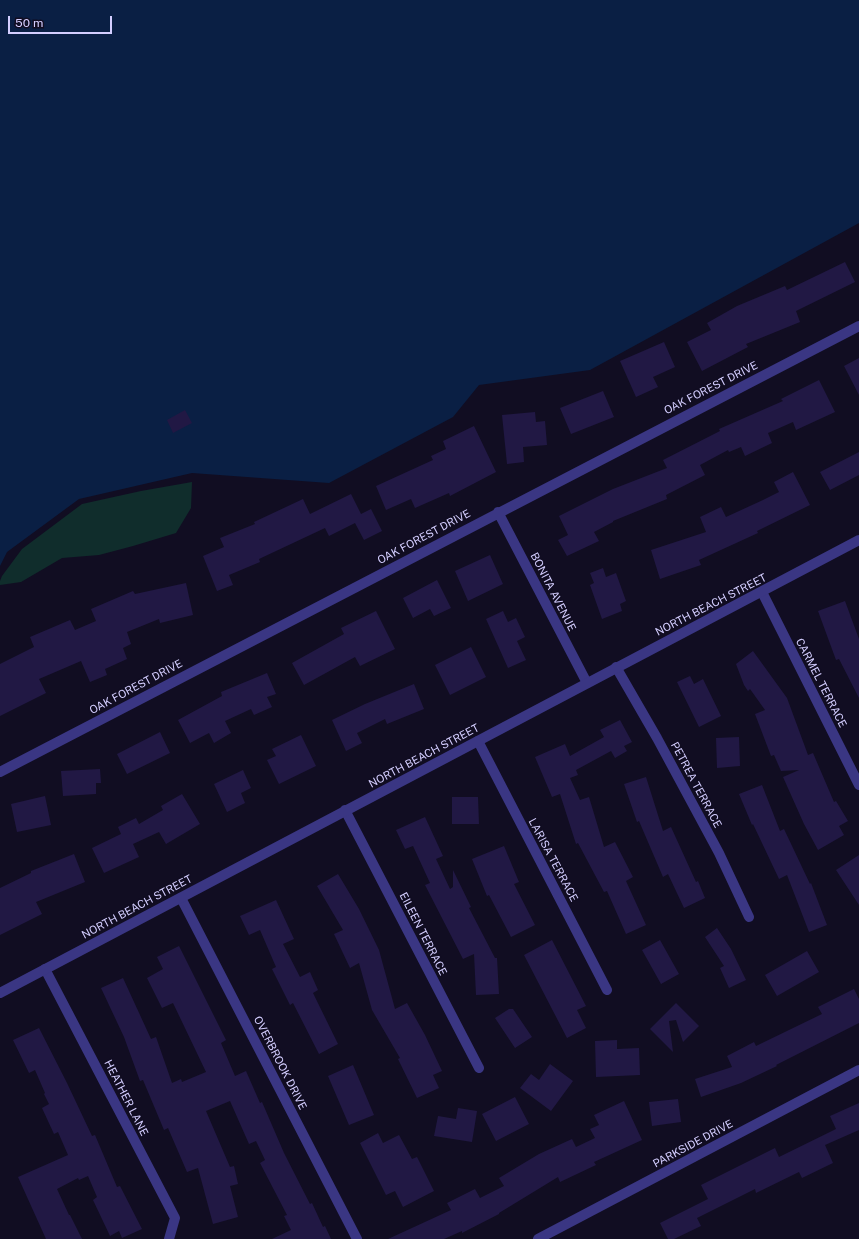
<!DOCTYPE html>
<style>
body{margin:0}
#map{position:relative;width:859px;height:1239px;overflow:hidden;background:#110d22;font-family:"Public Sans",sans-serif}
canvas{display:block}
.scale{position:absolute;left:8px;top:16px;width:104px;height:18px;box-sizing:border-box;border:2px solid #d4ceff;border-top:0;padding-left:5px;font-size:12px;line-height:14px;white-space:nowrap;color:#d4ceff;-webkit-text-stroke:3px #110d22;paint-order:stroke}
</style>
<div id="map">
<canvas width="859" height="1239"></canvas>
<div class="scale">50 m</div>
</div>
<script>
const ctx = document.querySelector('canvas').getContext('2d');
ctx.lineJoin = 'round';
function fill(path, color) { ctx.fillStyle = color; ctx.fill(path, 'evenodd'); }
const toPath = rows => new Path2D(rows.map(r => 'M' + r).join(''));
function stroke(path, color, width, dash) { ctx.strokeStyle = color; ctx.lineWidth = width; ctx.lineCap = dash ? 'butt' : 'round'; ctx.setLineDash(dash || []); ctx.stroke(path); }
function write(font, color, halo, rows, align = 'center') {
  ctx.font = font + ' "Public Sans",sans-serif'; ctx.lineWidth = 3; ctx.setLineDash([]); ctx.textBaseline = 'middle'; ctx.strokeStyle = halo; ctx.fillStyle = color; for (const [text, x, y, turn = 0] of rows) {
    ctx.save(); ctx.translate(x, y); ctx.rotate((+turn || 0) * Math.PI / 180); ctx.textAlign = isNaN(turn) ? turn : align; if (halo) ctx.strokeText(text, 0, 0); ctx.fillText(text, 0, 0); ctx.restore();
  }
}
const green = toPath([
 [192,482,191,508,176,533,133,546,99,555,62,558,21,582,0,585,0,581,2,576,22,549,82,504,141,491]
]);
const water = toPath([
 [0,0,859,0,859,223,590,370,479,385,453,417,329,483,192,473,79,499,7,552,0,566]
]);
const building = toPath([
 [845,262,855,282,796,311,800,322,746,344,748,347,702,371,687,342,711,330,707,323,737,306,785,286,787,290],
 [664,342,675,367,653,377,658,387,636,397,620,361],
 [859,358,859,395,844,366],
 [819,380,835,412,796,430,793,422,768,433,772,443,745,456,741,447,729,452,728,450,700,465,705,475,666,495,667,499,613,521,613,522,594,532,599,541,567,556,558,540,568,535,559,516,613,489,667,468,663,460,720,431,719,429,783,401,781,399],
 [603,391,614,417,571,434,560,408],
 [185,410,192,423,173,433,167,420],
 [535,412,536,422,545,421,547,445,523,447,524,462,507,464,502,415],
 [474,426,496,472,450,496,449,493,415,508,411,499,386,510,376,486,433,460,431,456,446,449,443,441],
 [859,452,859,475,830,490,820,472],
 [793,472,810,505,757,531,758,533,699,560,701,565,660,579,651,550,706,532,700,517,721,507,726,517,763,500,779,492,774,482],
 [351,494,361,514,371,509,382,531,364,540,355,523,329,536,325,528,259,559,260,562,229,575,233,585,217,591,203,556,224,547,220,538,255,524,254,522,303,499,310,514],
 [490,555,503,584,468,601,455,571],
 [603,568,606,577,616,573,626,601,620,604,622,611,602,619,590,585,594,583,590,573],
 [437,580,451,608,434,616,430,609,413,618,403,598],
 [186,583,193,615,160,623,159,619,127,632,131,644,123,648,127,659,105,669,107,675,90,682,81,661,39,679,46,693,0,716,0,664,34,647,30,637,70,620,75,630,96,621,91,609,133,591,135,594],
 [845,601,859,639,859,698,839,659,836,660,818,611],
 [376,611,395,649,360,666,355,657,304,685,292,663,344,634,341,628],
 [503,611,508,622,516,618,525,637,517,641,526,660,508,668,486,619],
 [471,647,486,677,450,695,435,665],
 [753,651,787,698,808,755,813,753,834,802,836,801,848,821,839,826,844,835,818,850,804,824,783,777,799,770,781,771,774,755,771,756,755,714,765,710,750,689,748,691,744,685,736,664],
 [267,673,276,694,267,697,272,707,254,715,251,709,225,721,231,733,214,743,209,733,190,743,178,720,222,696,221,692],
 [690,676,694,684,703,679,721,716,699,727,677,682],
 [414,684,424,709,387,724,385,719,357,733,362,743,346,751,332,720,365,704],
 [620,720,632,742,624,746,627,751,615,758,611,751,576,770,578,775,570,778,580,800,589,797,604,847,615,842,633,877,626,881,646,925,626,934,607,891,604,892,578,843,576,844,560,794,552,797,535,757,565,744,570,756,604,737,600,730],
 [160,732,170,753,127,774,117,754],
 [301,735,316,766,279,784,267,760,276,756,272,749],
 [739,737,740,766,717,768,716,738],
 [100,769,101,783,96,783,96,794,63,796,61,771],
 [243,770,251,788,241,793,245,803,227,812,214,784],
 [646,777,663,831,671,827,696,882,698,881,705,898,684,908,668,874,663,877,639,821,637,822,624,784],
 [762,785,780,831,784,829,810,884,811,883,827,925,809,932,787,875,779,879,753,824,752,825,739,794],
 [182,794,200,824,166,844,159,832,133,844,139,857,104,873,92,848,121,834,118,827,136,818,139,824,163,810,161,806],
 [45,796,51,825,17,832,11,804],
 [452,797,478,797,479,824,452,824],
 [425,817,443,856,436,859,450,889,453,887,453,870,471,907,469,908,495,958,497,958,499,994,476,995,474,954,463,959,425,885,430,883,413,846,405,849,396,830],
 [504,846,519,882,514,884,535,925,511,937,489,895,487,896,472,859],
 [74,854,85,882,36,902,42,914,0,935,0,888,31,873,31,871],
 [859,855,859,905,836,870],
 [338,874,359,909,379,950,395,1009,407,1003,425,1035,442,1071,433,1075,439,1088,417,1098,398,1059,400,1058,372,1010,359,963,350,968,334,934,343,930,317,886],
 [276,900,294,939,283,944,300,977,310,972,318,990,313,993,338,1044,319,1054,293,1003,290,1005,272,969,276,967,260,930,249,935,240,916],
 [717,928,731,949,746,980,729,988,720,968,724,966,705,937],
 [552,940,586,1006,577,1010,586,1028,567,1038,524,955],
 [660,940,679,974,661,984,642,950],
 [179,946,226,1040,221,1043,235,1076,246,1071,260,1103,262,1102,284,1153,310,1204,312,1203,323,1227,325,1226,331,1239,272,1239,291,1230,284,1216,287,1215,260,1163,265,1160,256,1141,249,1144,230,1101,206,1111,230,1167,234,1166,238,1184,230,1186,238,1217,213,1224,198,1168,187,1172,168,1128,164,1130,143,1080,140,1081,124,1037,101,988,123,978,151,1039,156,1037,172,1083,181,1079,182,1082,206,1072,173,1003,162,1008,147,978,163,969,157,957],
 [807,951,819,972,777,996,765,975],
 [854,989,859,999,859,1023,776,1065,777,1066,741,1083,701,1097,695,1079,732,1067,727,1056,754,1042,756,1046,822,1014,818,1007],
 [676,1003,699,1026,683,1042,676,1020,669,1021,673,1052,650,1029],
 [509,1009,513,1009,532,1037,515,1048,495,1018],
 [39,1028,67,1083,92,1136,95,1135,117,1187,120,1186,142,1229,122,1238,119,1231,110,1236,93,1200,97,1197,88,1176,79,1180,78,1178,57,1189,69,1215,70,1215,82,1239,46,1239,18,1177,68,1155,58,1132,54,1134,42,1108,49,1104,44,1094,45,1093,35,1070,29,1073,13,1040],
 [617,1040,617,1049,639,1048,640,1075,596,1077,595,1041],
 [550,1064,573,1081,551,1111,520,1088,531,1074,539,1080],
 [353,1065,374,1115,349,1125,328,1076],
 [515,1097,529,1124,496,1141,482,1114],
 [678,1099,681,1122,652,1126,649,1102],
 [624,1101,642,1140,594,1162,596,1165,560,1182,558,1177,499,1213,499,1214,462,1233,462,1231,444,1239,388,1239,451,1210,447,1203,475,1189,480,1198,504,1186,499,1178,539,1154,572,1139,576,1147,595,1138,590,1129,599,1125,594,1115],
 [859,1103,859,1130,825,1145,833,1163,802,1178,799,1172,756,1193,755,1189,697,1218,701,1226,674,1239,668,1239,660,1223,708,1199,701,1185,775,1148,779,1157,836,1129,830,1116],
 [458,1108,477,1111,472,1142,434,1136,438,1116,456,1119],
 [378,1133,383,1143,399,1135,412,1159,417,1157,434,1191,403,1207,395,1191,386,1195,360,1143]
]);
const minor = toPath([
 [498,512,587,683],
 [762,592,859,785],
 [616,667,657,738,719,853,749,917],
 [478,741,607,990],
 [0,772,859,326],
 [345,810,479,1068],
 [181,898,357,1239],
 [45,969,175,1218,169,1239],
 [538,1239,859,1070]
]);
const tertiary = toPath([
 [0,993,859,540]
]);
const streetNames = [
 ["OAK FOREST DRIVE",711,388,-27],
 ["OAK FOREST DRIVE",424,537,-28],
 ["BONITA AVENUE",553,592,63],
 ["NORTH BEACH STREET",711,605,-27],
 ["CARMEL TERRACE",821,683,63],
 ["OAK FOREST DRIVE",136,687,-28],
 ["NORTH BEACH STREET",424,756,-28],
 ["PETREA TERRACE",696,785,62],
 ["LARISA TERRACE",553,860,62],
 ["NORTH BEACH STREET",137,907,-28],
 ["EILEEN TERRACE",423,934,63],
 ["OVERBROOK DRIVE",280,1063,63],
 ["HEATHER LANE",126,1098,63],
 ["PARKSIDE DRIVE",693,1144,-28]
];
fill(green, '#102d2c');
fill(water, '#0a1f44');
fill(building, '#211844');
stroke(minor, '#3a3683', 10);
stroke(tertiary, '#3a3683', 10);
write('11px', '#d4ceff', '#110d22', streetNames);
</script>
